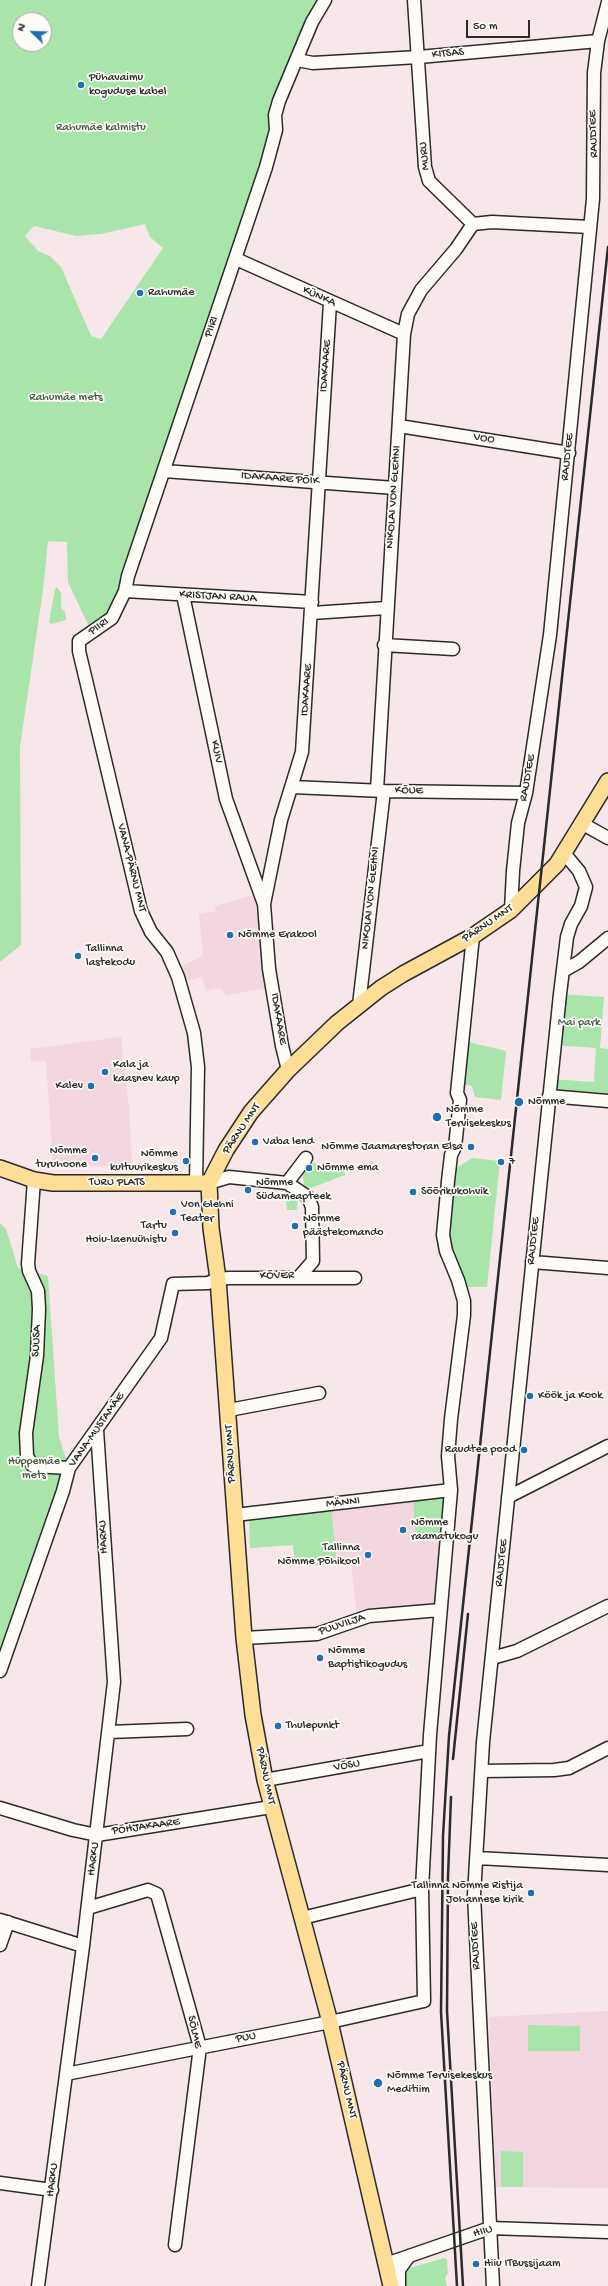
<!DOCTYPE html>
<meta charset="utf-8">
<style>
body{margin:0}
#map{position:relative;width:608px;height:2286px;overflow:hidden;background:#f7e6ea;font-family:"Gochi Hand",sans-serif}
canvas{display:block}
.north{position:absolute;left:12px;top:12px;width:40px;height:40px;box-sizing:border-box;background:#fdfcf7;border:1px solid #a9a8a5;border-radius:50%;rotate:293deg;font-size:11px;font-weight:700;line-height:16px;text-align:center;color:#2b2b2b}
.north::after{content:'';display:block;margin:auto;width:14px;height:18px;background:#1f6fb2;clip-path:polygon(50% 0,100% 100%,50% 72%,0 100%)}
.scale{position:absolute;left:466px;top:20px;width:64px;height:18px;box-sizing:border-box;border:2px solid #2b2b2b;border-top:0;padding-left:5px;font-size:12px;line-height:14px;white-space:nowrap;color:#2b2b2b;-webkit-text-stroke:3px #fdfcf7;paint-order:stroke}
</style>
<div id="map">
<canvas width="608" height="2286"></canvas>
<div class="north">N</div>
<div class="scale">50 m</div>
</div>
<script>
const ctx = document.querySelector('canvas').getContext('2d');
ctx.lineJoin = 'round';
function fill(path, color) { ctx.fillStyle = color; ctx.fill(path, 'evenodd'); }
const toPath = rows => new Path2D(rows.map(r => 'M' + r).join(''));
function stroke(path, color, width, dash) { ctx.strokeStyle = color; ctx.lineWidth = width; ctx.lineCap = dash ? 'butt' : 'round'; ctx.setLineDash(dash || []); ctx.stroke(path); }
function write(font, color, halo, rows, align = 'center') {
  ctx.font = font + ' "Gochi Hand",sans-serif'; ctx.lineWidth = 3.5; ctx.setLineDash([]); ctx.textBaseline = 'middle'; ctx.strokeStyle = halo; ctx.fillStyle = color; for (const [text, x, y, turn = 0] of rows) {
    ctx.save(); ctx.translate(x, y); ctx.rotate((+turn || 0) * Math.PI / 180); ctx.textAlign = isNaN(turn) ? turn : align; if (halo) ctx.strokeText(text, 0, 0); ctx.fillText(text, 0, 0); ctx.restore();
  }
}
const built = toPath([
 [254,895,267,988,227,995,219,988,206,991,202,977,184,982,180,967,203,956,199,914,216,911,215,906],
 [121,1037,129,1107,132,1166,53,1165,46,1061,31,1062,30,1049],
 [447,1496,435,1608,357,1617,351,1562,309,1566,295,1564,293,1545,250,1548,249,1518],
 [608,2011,608,2188,496,2187,489,2017]
]);
const green = toPath([
 [0,0,319,0,297,60,276,130,125,591,92,633,68,582,67,542,48,541,43,590,20,747,21,945,0,962],
 [20,20,44,20,44,44,20,44],
 [145,224,150,237,163,248,101,339,91,336,61,267,50,256,38,251,25,236,34,226,76,236,101,234],
 [57,587,61,593,61,608,65,612,66,620,51,624,49,622,55,589],
 [560,994,604,997,600,1048,608,1049,608,1101,549,1096,551,1079,594,1082,596,1048,554,1045],
 [468,1042,503,1050,506,1052,501,1100,475,1097,472,1086,463,1084],
 [472,1158,500,1161,487,1287,465,1287,449,1242,453,1170],
 [314,1163,340,1168,345,1171,345,1175,311,1188,306,1187,304,1185,302,1170,309,1164],
 [285,1191,298,1195,297,1210,287,1210],
 [0,1223,6,1229,18,1268,48,1276,59,1437,69,1468,0,1671],
 [447,1496,443,1537,416,1539,413,1499],
 [331,1508,337,1563,309,1566,295,1564,293,1545,250,1548,249,1518],
 [528,2025,580,2026,580,2051,528,2051],
 [501,2151,523,2152,523,2187,501,2187],
 [445,2258,447,2260,448,2273,445,2278,447,2286,406,2286,405,2277,409,2268]
]);
const minor = toPath([
 [414,0,425,167,429,181,473,224,492,222,590,227],
 [297,60,313,63,419,57,598,41],
 [236,259,404,334],
 [399,426,569,453],
 [164,471,395,488],
 [125,591,312,602],
 [183,595,226,799,264,904],
 [312,613,386,608],
 [384,645,453,649],
 [292,787,384,791,526,793],
 [377,790,404,334,408,314,421,290,456,249,473,224],
 [583,824,608,838],
 [511,910,513,871,518,823,526,793,550,635,593,199,594,73,598,41,608,2],
 [563,971,579,962,608,938],
 [359,1005,384,791],
 [288,1070,282,1046,269,969,264,904,281,820,302,752,330,303],
 [549,1096,608,1101],
 [34,1180,28,1264,29,1271,38,1291,39,1309,37,1356,26,1433,27,1456,33,1466,69,1468],
 [196,1183,198,1067,194,1033,178,977,167,952,151,932,141,911,79,651,79,641,112,618,125,591,128,576,266,167,276,130,275,115,279,101,312,22,325,0],
 [209,1183,229,1177,287,1183,308,1197,312,1207,313,1261,299,1277],
 [287,1183,306,1158],
 [532,1262,608,1268],
 [229,1410,319,1393],
 [508,1497,608,1446],
 [235,1515,451,1490],
 [244,1638,317,1634,369,1616,440,1610],
 [492,1658,517,1651,608,1606],
 [0,1671,63,1491,69,1468,161,1338,173,1284,208,1283,218,1279,229,1278,355,1278],
 [109,1732,187,1729],
 [482,1771,554,1770,569,1768,608,1748],
 [265,1780,429,1751],
 [0,1808,73,1830,97,1835,271,1807],
 [477,1858,608,1865],
 [88,1908,148,1890,157,1894,200,2047,175,2245],
 [302,1918,422,1889],
 [0,1920,83,1946],
 [0,1945,8,1922],
 [66,2074,330,2022,424,2001,422,1889,430,1735,451,1490,448,1456,451,1419,464,1315,464,1301,458,1280,446,1251,443,1235,448,1181,451,1155,455,1147,460,1100,457,1093,473,936],
 [0,2183,52,2190],
 [386,2264,490,2228,608,2232],
 [38,2286,83,1946,114,1682,97,1430],
 [399,2286,399,2270,409,2256],
 [493,2286,474,1895,483,1742,560,994,567,937,571,924,581,906,586,887,579,871,564,853]
]);
const major = toPath([
 [0,1168,34,1180,53,1183,209,1183],
 [391,2286,330,2022,265,1780,253,1715,244,1638,218,1279,211,1228,209,1183,226,1150,251,1112,288,1070,337,1023,381,988,403,974,473,936,511,910,557,864,608,781]
]);
const rail = toPath([
 [453,1759,468,1614],
 [451,1797,448,1877,447,2011,463,2286],
 [457,2286,441,2012,443,1836,449,1736,608,247]
]);
const markers = [
 [81,85,4,"#1f6fb2"],
 [140,293,4,"#1f6fb2"],
 [230,935,4,"#1f6fb2"],
 [78,956,4,"#1f6fb2"],
 [105,1072,4,"#1f6fb2"],
 [91,1086,4,"#1f6fb2"],
 [519,1102,5,"#1f6fb2"],
 [437,1117,5,"#1f6fb2"],
 [255,1142,4,"#1f6fb2"],
 [471,1147,4,"#1f6fb2"],
 [95,1158,4,"#1f6fb2"],
 [186,1161,4,"#1f6fb2"],
 [501,1162,4,"#1f6fb2"],
 [309,1168,4,"#1f6fb2"],
 [248,1190,4,"#1f6fb2"],
 [413,1192,4,"#1f6fb2"],
 [173,1212,4,"#1f6fb2"],
 [295,1226,4,"#1f6fb2"],
 [175,1233,4,"#1f6fb2"],
 [530,1396,4,"#1f6fb2"],
 [524,1450,4,"#1f6fb2"],
 [403,1530,4,"#1f6fb2"],
 [368,1555,4,"#1f6fb2"],
 [320,1658,4,"#1f6fb2"],
 [278,1726,4,"#1f6fb2"],
 [531,1893,4,"#1f6fb2"],
 [378,2083,5,"#1f6fb2"],
 [476,2264,4,"#1f6fb2"]
];
const streetNames = [
 ["KITSAS",448,54,-5],
 ["RAUDTEE",594,134,-92],
 ["MURU",425,156,-96],
 ["KÜNKA",319,297,24],
 ["PIIRI",212,327,-71],
 ["IDAKAARE",326,366,-86],
 ["VOO",484,439,9],
 ["RAUDTEE",568,457,-84],
 ["IDAKAARE PÕIK",280,479,4],
 ["NIKOLAI VON GLEHNI",394,497,-86],
 ["KRISTJAN RAUA",218,597,3],
 ["PIIRI",99,627,-35],
 ["IDAKAARE",307,690,-86],
 ["KUIV",216,752,78],
 ["RAUDTEE",528,778,-80],
 ["KÕUE",409,791,1],
 ["VANA-PÄRNU MNT",131,868,76],
 ["NIKOLAI VON GLEHNI",371,898,-84],
 ["PÄRNU MNT",488,924,-34],
 ["IDAKAARE",278,1019,80],
 ["PÄRNU MNT",242,1129,-56],
 ["TURU PLATS",117,1183],
 ["RAUDTEE",534,1241,-84],
 ["KÕVER",277,1276,-1],
 ["SUUSA",37,1341,-87],
 ["VANA-MUSTAMÄE",97,1430,-55],
 ["PÄRNU MNT",231,1454,-93],
 ["MÄNNI",343,1503,-6],
 ["HARKU",104,1537,-93],
 ["RAUDTEE",502,1563,-84],
 ["PUUVILJA",342,1625,-18],
 ["VÕSU",347,1766,-10],
 ["PÄRNU MNT",265,1776,78],
 ["PÕHJAKAARE",146,1827,-8],
 ["HARKU",94,1859,-83],
 ["RAUDTEE",476,1946,-93],
 ["SÕLME",194,2032,77],
 ["PUU",246,2038,-11],
 ["PÄRNU MNT",346,2090,77],
 ["HARKU",53,2180,-83],
 ["HIIU",483,2232,-16]
];
const poiNames = [
 ["Pühavaimu",89,78],
 ["koguduse kabel",89,92],
 ["Rahumäe",148,293],
 ["Nõmme Erakool",238,935],
 ["Tallinna",86,949],
 ["lastekodu",86,963],
 ["Kala ja",113,1065],
 ["kaasnev kaup",113,1079],
 ["Kalev",83,1086,"right"],
 ["Nõmme",528,1102],
 ["Nõmme",446,1110],
 ["Tervisekeskus",446,1124],
 ["Vaba lend",263,1142],
 ["Nõmme Jaamarestoran Elsa",463,1147,"right"],
 ["Nõmme",87,1151,"right"],
 ["turuhoone",87,1165,"right"],
 ["Nõmme",178,1154,"right"],
 ["kultuurikeskus",178,1168,"right"],
 ["7",509,1162],
 ["Nõmme ema",317,1168],
 ["Nõmme",256,1183],
 ["Südameapteek",256,1197],
 ["Sõõrikukohvik",421,1192],
 ["Von Glehni",181,1205],
 ["Teater",181,1219],
 ["Nõmme",303,1219],
 ["päästekomando",303,1233],
 ["Tartu",167,1226,"right"],
 ["Hoiu-laenuühistu",167,1240,"right"],
 ["Köök ja Kook",538,1396],
 ["Raudtee pood",516,1450,"right"],
 ["Nõmme",411,1523],
 ["raamatukogu",411,1537],
 ["Tallinna",360,1548,"right"],
 ["Nõmme Põhikool",360,1562,"right"],
 ["Nõmme",328,1651],
 ["Baptistikogudus",328,1665],
 ["Thulepunkt",286,1726],
 ["Tallinna Nõmme Ristija",523,1886,"right"],
 ["Johannese kirik",523,1900,"right"],
 ["Nõmme Tervisekeskus",387,2076],
 ["Meditiim",387,2090],
 ["Hiiu ITBussijaam",484,2264]
];
const parkNames = [
 ["Rahumäe kalmistu",101,128],
 ["Rahumäe mets",66,398],
 ["Mai park",579,1023],
 ["Hüppemäe",34,1462],
 ["mets",34,1476]
];
fill(built, '#f2d6e0');
fill(green, '#a9e5ab');
stroke(minor, '#2b2b2b', 15);
stroke(major, '#2b2b2b', 18);
stroke(minor, '#fdfcf7', 12);
stroke(major, '#fedd96', 15);
stroke(rail, '#2b2b2b', 2.5);
for (const [x, y, r, color] of markers) { const dot = new Path2D(); dot.arc(x, y, r, 0, 2 * Math.PI); ctx.fillStyle = color; ctx.fill(dot); stroke(dot, '#fdfcf7', 1.5); }
write('12px', '#2b2b2b', '#fdfcf7', streetNames);
write('12px', '#2b2b2b', '#fdfcf7', poiNames, 'left');
write('12px', '#4a5a4b', '#fdfcf7', parkNames);
</script>
